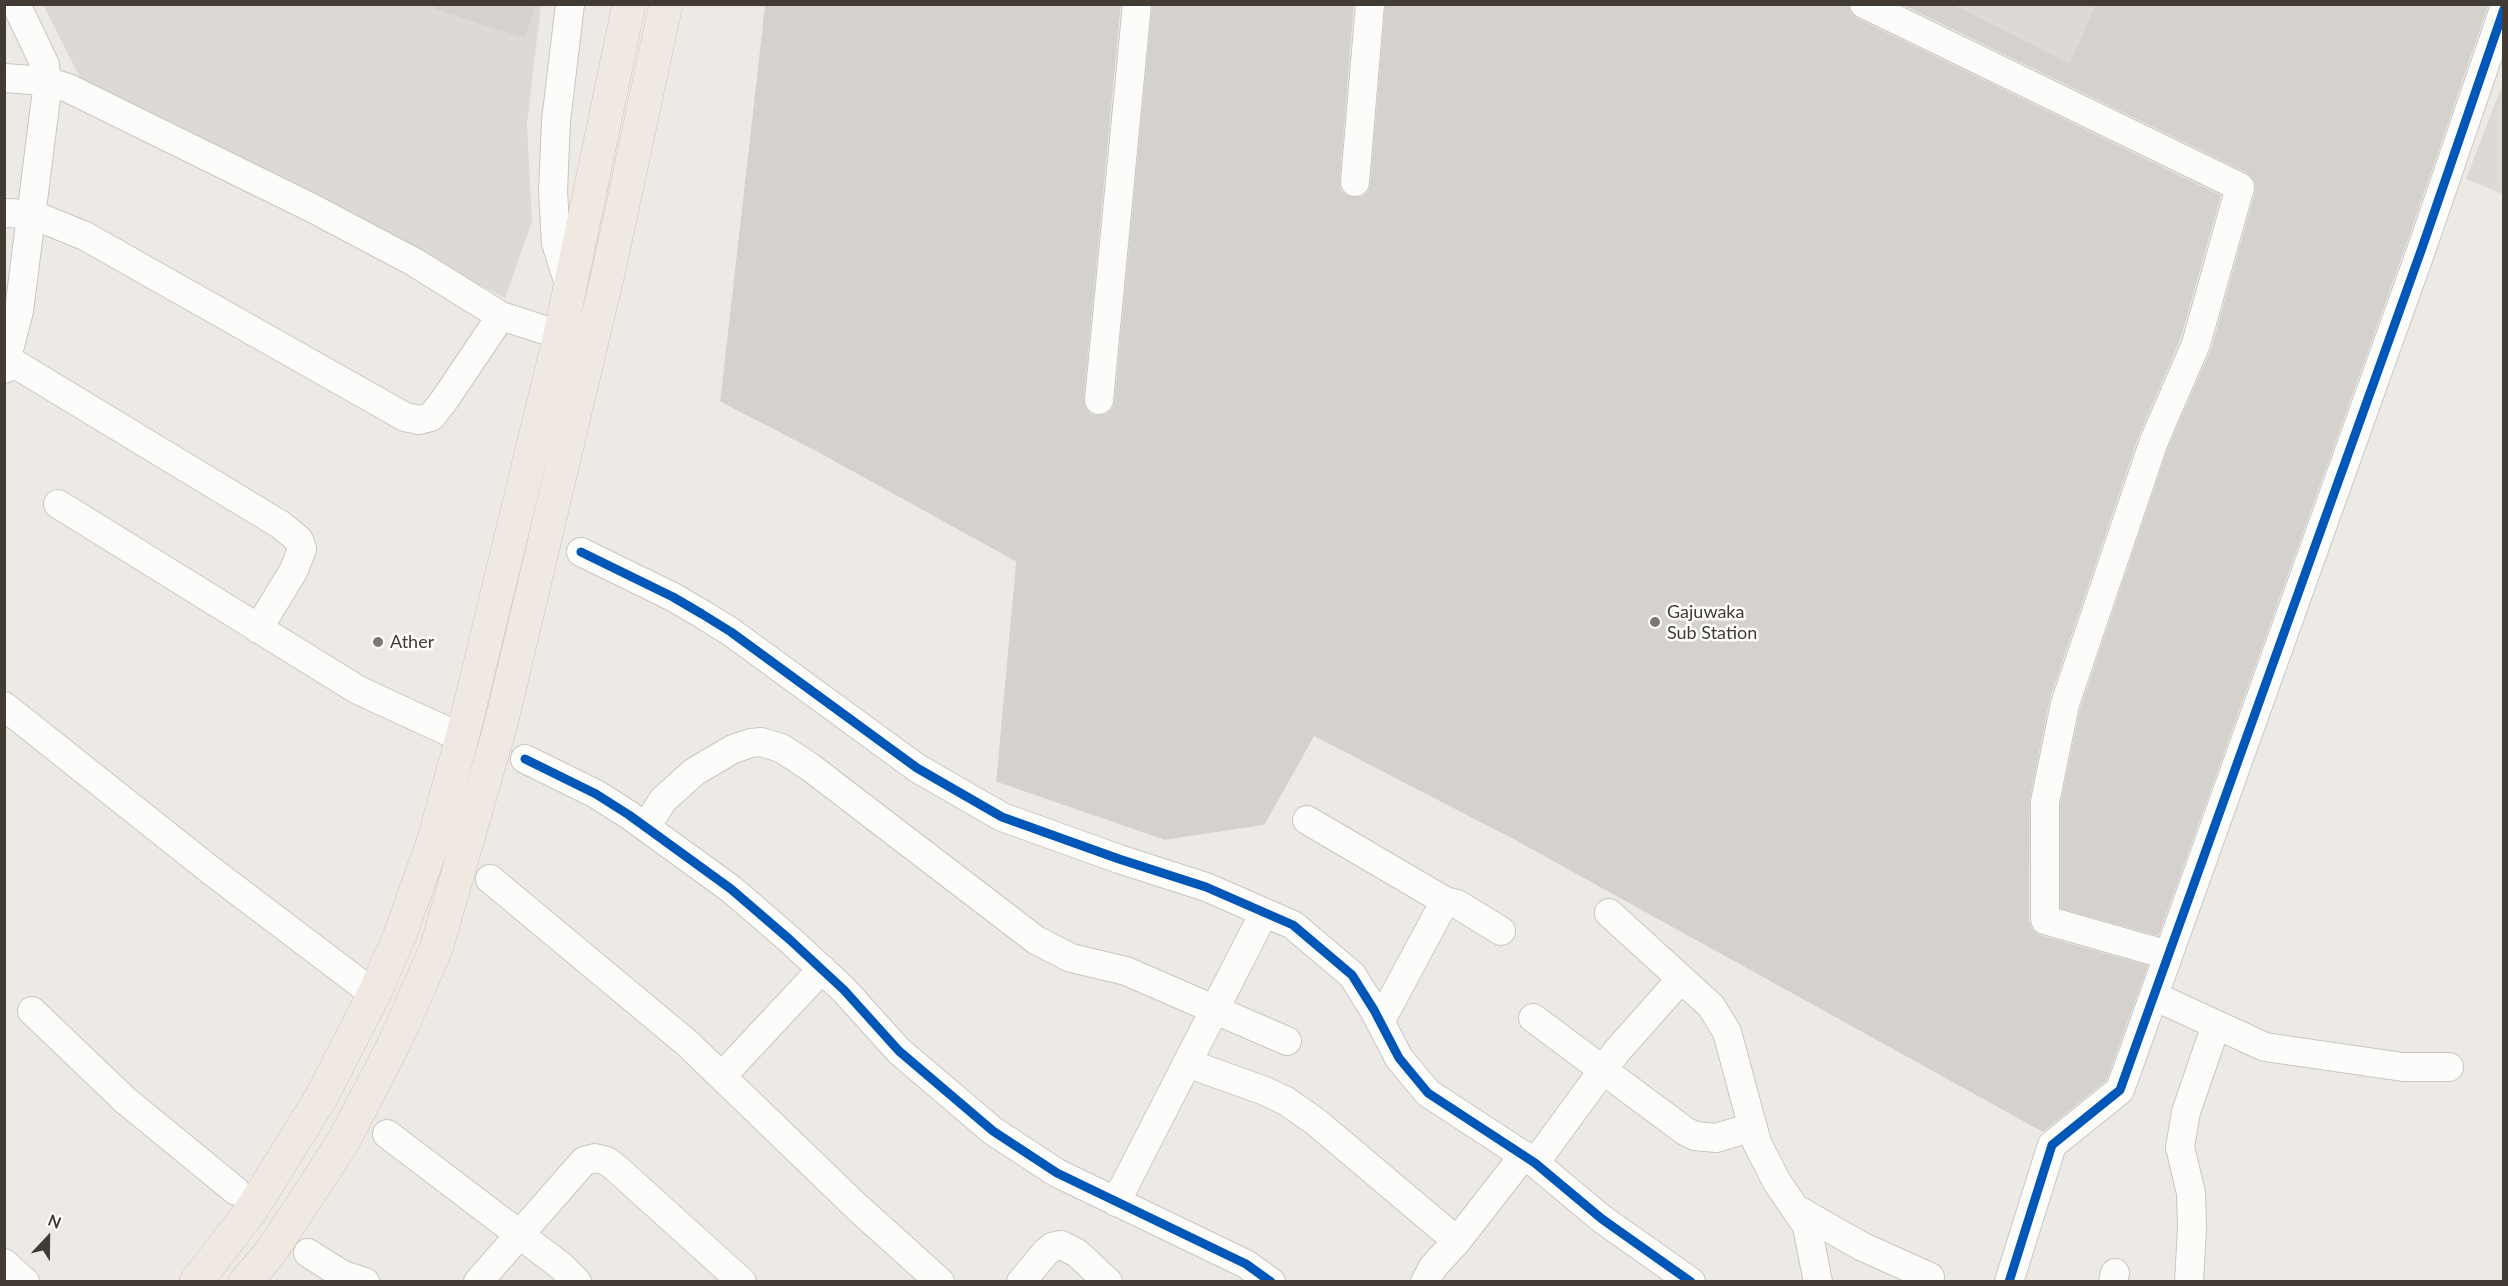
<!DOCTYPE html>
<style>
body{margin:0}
#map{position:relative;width:2508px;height:1286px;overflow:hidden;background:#edeae6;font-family:Lato,sans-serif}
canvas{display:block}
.frame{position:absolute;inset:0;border:6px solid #413b34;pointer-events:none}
.north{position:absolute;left:18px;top:1208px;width:60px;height:60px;-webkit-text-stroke:4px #fff;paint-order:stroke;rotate:22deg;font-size:16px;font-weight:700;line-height:24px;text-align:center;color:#413b34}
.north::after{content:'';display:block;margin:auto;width:21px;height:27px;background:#413b34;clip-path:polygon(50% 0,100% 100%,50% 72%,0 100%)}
</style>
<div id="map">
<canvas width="2508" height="1286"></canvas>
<div class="frame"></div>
<div class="north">N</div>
</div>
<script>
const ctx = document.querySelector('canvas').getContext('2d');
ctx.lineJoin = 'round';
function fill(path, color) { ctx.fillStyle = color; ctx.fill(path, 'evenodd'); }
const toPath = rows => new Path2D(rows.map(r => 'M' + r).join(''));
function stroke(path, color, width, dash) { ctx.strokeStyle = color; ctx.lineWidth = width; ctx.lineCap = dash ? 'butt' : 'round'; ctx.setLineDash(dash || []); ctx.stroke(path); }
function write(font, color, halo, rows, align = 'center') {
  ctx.font = font + ' Lato,sans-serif'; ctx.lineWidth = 5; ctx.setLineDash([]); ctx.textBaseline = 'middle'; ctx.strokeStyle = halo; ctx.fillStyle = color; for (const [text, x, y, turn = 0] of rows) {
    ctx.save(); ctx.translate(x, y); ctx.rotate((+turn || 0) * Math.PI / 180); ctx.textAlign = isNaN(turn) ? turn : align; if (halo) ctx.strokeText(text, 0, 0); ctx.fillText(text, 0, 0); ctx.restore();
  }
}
const industrial = toPath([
 [43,5,541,5,527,124,532,222,505,298,82,81],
 [1950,5,2097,5,2070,65],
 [2503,83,2504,194,2503,194,2466,179]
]);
const building = toPath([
 [436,4,535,4,524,37,435,8,436,4],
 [766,4,1120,4,1083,398,1084,407,1090,414,1097,416,1106,415,1113,409,1115,402,1153,4,1353,4,1339,181,1340,190,1345,195,1353,198,1363,197,1369,191,1371,183,1386,4,1848,4,1850,13,1857,19,2220,196,2180,338,2138,436,2049,699,2029,799,2028,920,2031,929,2040,936,2147,966,2106,1080,2043,1131,1517,840,1314,735,1264,824,1165,839,997,781,1017,561,816,450,721,401,766,4],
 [1903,4,1950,4,2070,65,2097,4,2488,4,2406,243,2158,935,2061,908,2061,804,2081,708,2169,447,2212,349,2256,191,2256,183,2247,172,1903,4]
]);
const minor = toPath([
 [570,4,556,121,553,191,556,243,570,287],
 [1864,4,2240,187,2196,344,2154,441,2065,704,2045,802,2045,920,2168,955],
 [4,78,46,81,68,88,312,208,414,262,501,316,560,335],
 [1355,182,1370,4],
 [4,213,31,214,85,236,405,417,419,420,431,417,443,402,501,316],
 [7,359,281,525,299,540,302,549,294,570,258,629],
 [4,369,19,311,47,90,45,65,16,4],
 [1099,400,1137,4],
 [58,504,358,690,462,738],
 [581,552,673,597,702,614,731,632,917,768,1002,817,1119,859,1206,887,1293,925,1352,975,1374,1010,1399,1058,1428,1093,1535,1163,1602,1219,1691,1282],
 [4,706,209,869,374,994],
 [525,759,596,794,629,815,731,889,789,939,844,990,899,1051,993,1131,1057,1173,1246,1264,1271,1282],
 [1307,820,1445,901],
 [646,827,663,800,694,772,733,749,751,743,761,742,781,748,810,767,1036,940,1071,958,1126,971,1287,1041],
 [490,879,687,1043,858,1208,940,1282],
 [1609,913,1711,1006,1727,1032,1757,1143,1777,1182,1807,1226,1818,1282],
 [2154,996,2265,1047,2403,1067,2449,1067],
 [32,1011,125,1100,236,1191],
 [1533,1018,1685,1131,1695,1136,1716,1138,1753,1127],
 [1380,1022,1445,901,1457,904,1501,931],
 [1187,1063,1265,1091,1286,1101,1316,1122,1457,1241],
 [722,1076,822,969],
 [387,1134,561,1266,577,1282],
 [1535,1163,1617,1051,1681,979],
 [1116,1202,1264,913],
 [1796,1209,1861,1246,1930,1277],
 [308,1253,343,1275,365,1282],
 [4,1263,25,1282],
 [478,1282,584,1161,595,1158,607,1161,616,1168,742,1282],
 [1021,1282,1046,1252,1052,1247,1061,1245,1077,1253,1108,1282],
 [1425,1282,1433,1267,1457,1241,1524,1155],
 [2009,1282,2052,1145,2120,1090,2422,248,2504,9],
 [2113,1282,2115,1273],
 [2189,1282,2192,1229,2191,1193,2180,1147,2186,1112,2216,1025]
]);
const major = toPath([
 [196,1282,252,1209,322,1096,374,994,400,935,434,839,462,738,560,335,629,4],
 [245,1282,271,1252,343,1142,395,1042,436,949,501,724,610,265,666,4]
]);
const cycleway = toPath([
 [581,552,673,597,702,614,731,632,917,768,1002,817,1119,859,1206,887,1293,925,1352,975,1374,1010,1399,1058,1428,1093,1535,1163,1602,1219,1691,1282],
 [525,759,596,794,629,815,731,889,789,939,844,990,899,1051,993,1131,1057,1173,1246,1264,1271,1282],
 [2009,1282,2052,1145,2120,1090,2422,248,2504,9]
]);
const markers = [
 [1655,622,6,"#7d7872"],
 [378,642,6,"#7d7872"]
];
const poiNames = [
 ["Gajuwaka",1667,612],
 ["Sub Station",1667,633],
 ["Ather",390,642]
];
fill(industrial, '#ddd9d4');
fill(building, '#d5d1cd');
stroke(building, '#d5d1cc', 1.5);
stroke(minor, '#c9c6c2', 30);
stroke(major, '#cec4b5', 34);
stroke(minor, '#fcfcfb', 28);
stroke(major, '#efe9e2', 33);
stroke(cycleway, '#0057b8', 9);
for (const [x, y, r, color] of markers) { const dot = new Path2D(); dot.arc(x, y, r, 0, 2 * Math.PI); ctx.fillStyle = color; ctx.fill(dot); stroke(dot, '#fff', 2); }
write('18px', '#413b34', '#fff', poiNames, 'left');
</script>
